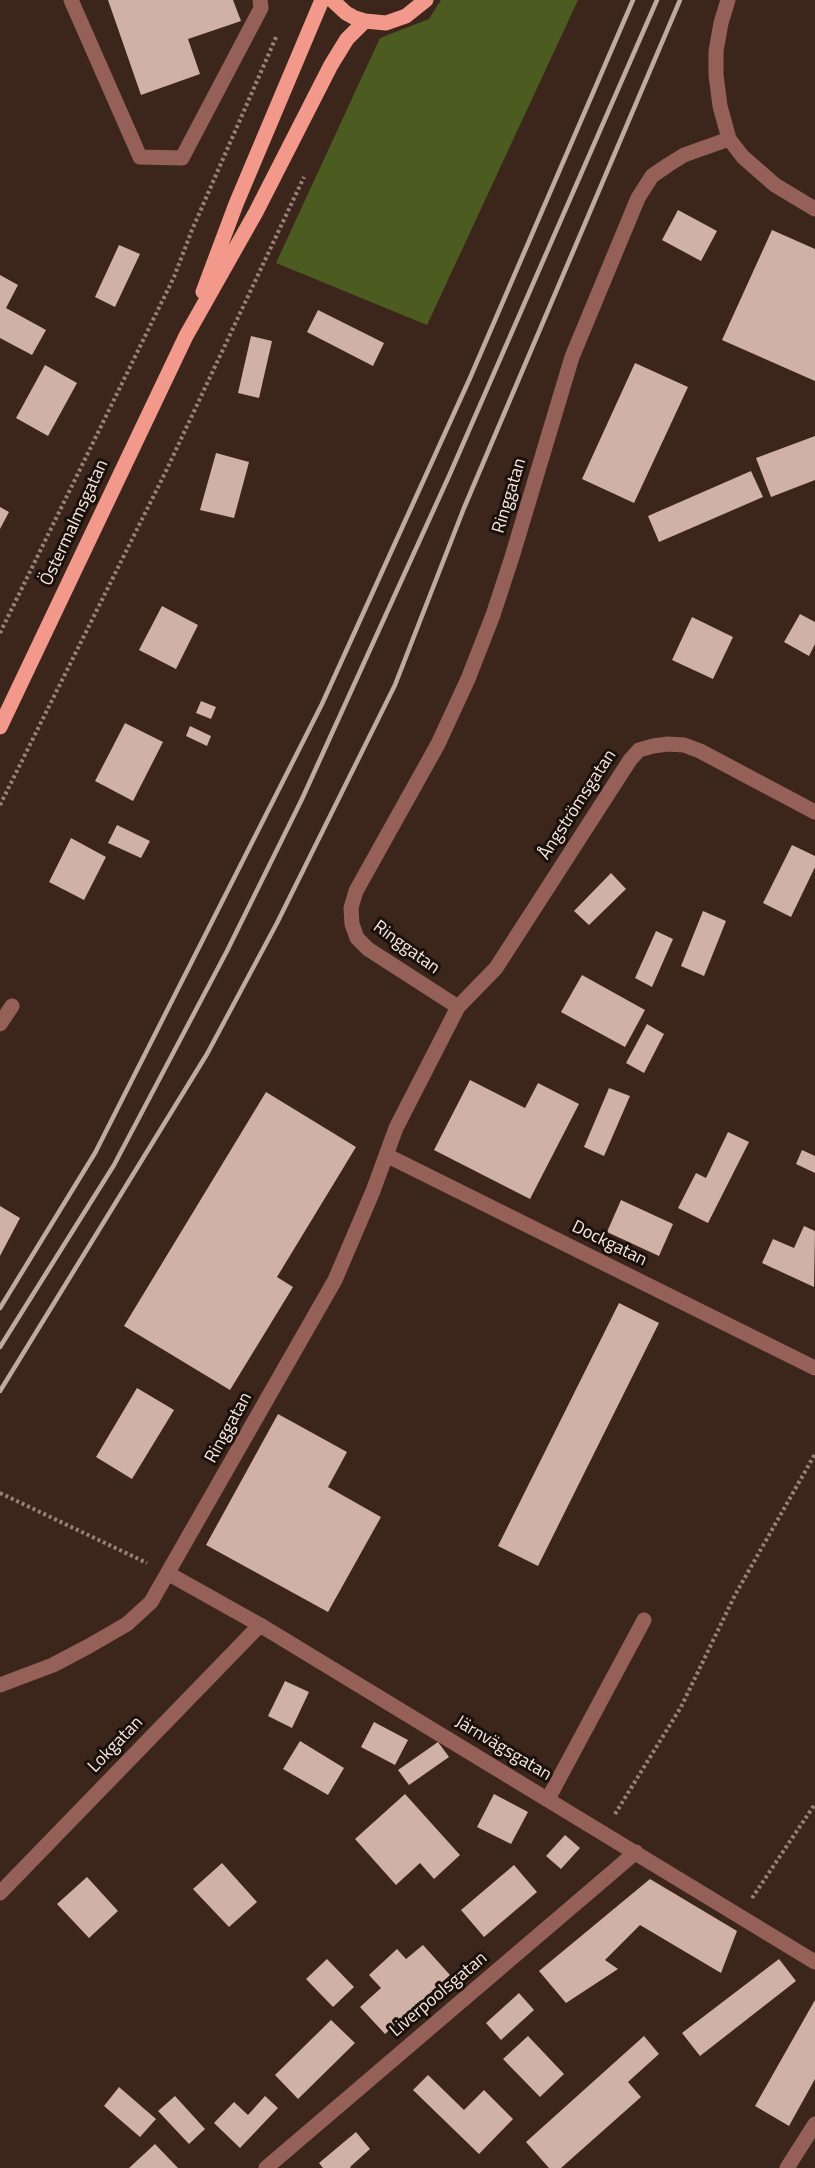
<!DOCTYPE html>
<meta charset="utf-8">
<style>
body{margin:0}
canvas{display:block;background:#3c251b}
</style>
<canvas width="815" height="2168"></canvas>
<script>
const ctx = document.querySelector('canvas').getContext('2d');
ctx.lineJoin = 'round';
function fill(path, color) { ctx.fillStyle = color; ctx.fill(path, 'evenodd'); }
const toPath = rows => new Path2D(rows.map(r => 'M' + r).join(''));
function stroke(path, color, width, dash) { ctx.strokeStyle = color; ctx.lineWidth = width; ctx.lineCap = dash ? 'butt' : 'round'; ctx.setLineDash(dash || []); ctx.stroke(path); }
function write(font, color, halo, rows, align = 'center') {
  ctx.font = font + ' "Titillium Web",sans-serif'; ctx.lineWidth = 6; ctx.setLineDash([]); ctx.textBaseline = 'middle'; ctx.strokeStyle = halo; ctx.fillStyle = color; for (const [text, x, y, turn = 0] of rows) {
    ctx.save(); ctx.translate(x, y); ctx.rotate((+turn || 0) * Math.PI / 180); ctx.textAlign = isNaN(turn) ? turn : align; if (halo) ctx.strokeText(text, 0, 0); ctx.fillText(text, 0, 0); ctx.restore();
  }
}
const green = toPath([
 [441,0,578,0,427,325,276,263,380,38,429,19]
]);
const building = toPath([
 [108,0,233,0,241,21,188,39,200,74,141,95],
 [678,210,717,231,701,261,662,240],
 [772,230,815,249,815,381,722,340],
 [119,245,140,254,115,307,95,297],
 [0,275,18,285,6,308,46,330,32,355,0,338],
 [318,310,384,343,373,366,307,332],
 [251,336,272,341,259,398,238,393],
 [635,363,688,387,634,503,582,479],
 [45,365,77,383,48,436,16,418],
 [815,436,815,480,771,497,756,458],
 [216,453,249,462,234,518,200,510],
 [751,471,763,497,659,542,648,516],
 [0,507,9,512,0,529],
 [162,606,198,625,176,669,139,650],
 [800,614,815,622,815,644,809,656,784,642],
 [692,617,733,637,713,679,672,660],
 [201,701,216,707,211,719,196,713],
 [125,723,163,742,133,801,95,781],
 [190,726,211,736,207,746,186,736],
 [117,825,150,841,141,858,108,843],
 [71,838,106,857,84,900,49,882],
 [792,845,815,856,815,867,791,917,763,903],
 [611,873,626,889,589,925,574,911],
 [703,911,726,921,704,976,681,966],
 [656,931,673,939,652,987,635,978],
 [582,975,645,1010,625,1047,561,1012],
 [647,1024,664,1034,644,1073,626,1063],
 [470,1080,525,1108,538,1083,579,1104,530,1199,434,1150],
 [609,1088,630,1096,604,1156,584,1147],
 [266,1092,356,1147,277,1277,293,1287,230,1390,124,1326],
 [728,1132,749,1142,708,1223,678,1208,696,1173,706,1178],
 [802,1150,815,1156,815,1173,796,1164],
 [621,1200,673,1224,659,1256,607,1232],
 [0,1206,20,1218,0,1256],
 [804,1226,815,1231,814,1287,762,1263,773,1239,794,1248],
 [619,1303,659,1323,538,1566,498,1546],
 [137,1388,174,1410,132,1479,96,1457],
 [278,1414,347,1452,328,1487,381,1517,328,1612,206,1545],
 [285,1681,309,1692,292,1728,268,1716],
 [374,1722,408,1740,395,1765,361,1747],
 [300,1741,344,1768,328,1795,283,1769],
 [438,1742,449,1757,409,1785,398,1770],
 [405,1794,460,1855,434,1879,420,1863,396,1885,355,1839],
 [494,1794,528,1812,511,1844,477,1827],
 [565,1835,580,1848,561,1869,546,1856],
 [222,1863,257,1902,229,1927,193,1889],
 [514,1865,537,1892,484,1937,461,1910],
 [87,1877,118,1911,89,1938,57,1904],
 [650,1879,737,1931,721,1973,640,1925,605,1960,618,1969,566,2003,539,1971],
 [423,1945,450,1975,385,2034,360,2007,381,1988,369,1975,397,1949,406,1959],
 [327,1959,354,1987,333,2007,306,1979],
 [779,1959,796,1981,700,2056,682,2033],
 [519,1993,534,2010,501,2040,486,2023],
 [815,2000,815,2079,789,2126,755,2106],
 [331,2020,355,2043,298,2099,275,2075],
 [528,2036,564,2074,540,2097,503,2059],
 [644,2036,659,2054,628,2082,641,2097,561,2168,549,2168,526,2142],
 [428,2075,464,2110,484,2090,513,2119,479,2154,413,2090],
 [119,2087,156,2119,140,2137,104,2106],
 [175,2096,205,2129,189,2144,158,2111],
 [265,2096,278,2108,240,2148,214,2123,234,2102,248,2115],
 [356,2132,370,2149,350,2167,351,2168,323,2168,319,2163],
 [155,2144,178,2168,129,2168]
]);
const path = toPath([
 [0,633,174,277,192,230,277,35],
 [0,805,166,471,304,177],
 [0,1493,147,1563],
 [615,1814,681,1707,735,1595,815,1454],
 [752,1898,815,1804]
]);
const minor = toPath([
 [71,0,140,157,182,158,261,8,260,0],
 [728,0,721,23,716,51,716,75,720,106,729,139,743,157,775,185,815,209],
 [458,1007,368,949,357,938,352,924,351,908,356,891,438,744,468,679,493,615,512,557,572,357,638,198,652,176,668,165,684,155,729,139],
 [0,1024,12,1006],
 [386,1155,815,1368],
 [169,1574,260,1625,815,1962],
 [0,1685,53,1665,89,1646,127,1624,151,1602,335,1280,373,1191,396,1128,458,1007,496,968,630,760,639,750,653,746,668,744,684,745,700,751,815,812],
 [548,1799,644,1620],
 [0,1893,260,1625],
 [266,2168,636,1852],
 [787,2168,815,2124]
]);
const major = toPath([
 [332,0,346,13,355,18,365,21,386,23,406,16,426,0],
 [203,292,236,204,322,0],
 [0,727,186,336,256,212,331,65,347,39,365,21]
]);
const rail = toPath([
 [0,1308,95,1153,322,704,470,378,633,0],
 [0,1347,114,1165,227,951,302,799,449,476,657,0],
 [0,1391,207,1054,277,923,395,685,464,508,680,0]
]);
const streetNames = [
 ["Ringgatan",510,496,-73],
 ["Östermalmsgatan",75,523,-65],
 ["Ångströmsgatan",578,805,-57],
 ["Ringgatan",406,948,36],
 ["Dockgatan",609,1244,26],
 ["Ringgatan",229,1428,-61],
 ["Lokgatan",116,1745,-46],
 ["Järnvägsgatan",503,1749,31],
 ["Liverpoolsgatan",439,1995,-40]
];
fill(green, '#4c5b1f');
fill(building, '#d0b1a5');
stroke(path, '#96827a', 4, [3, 3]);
stroke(minor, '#956058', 15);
stroke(major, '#f2998c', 15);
stroke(rail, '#bdaba3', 4.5);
write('18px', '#f7e7e0', '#1b110c', streetNames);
</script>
